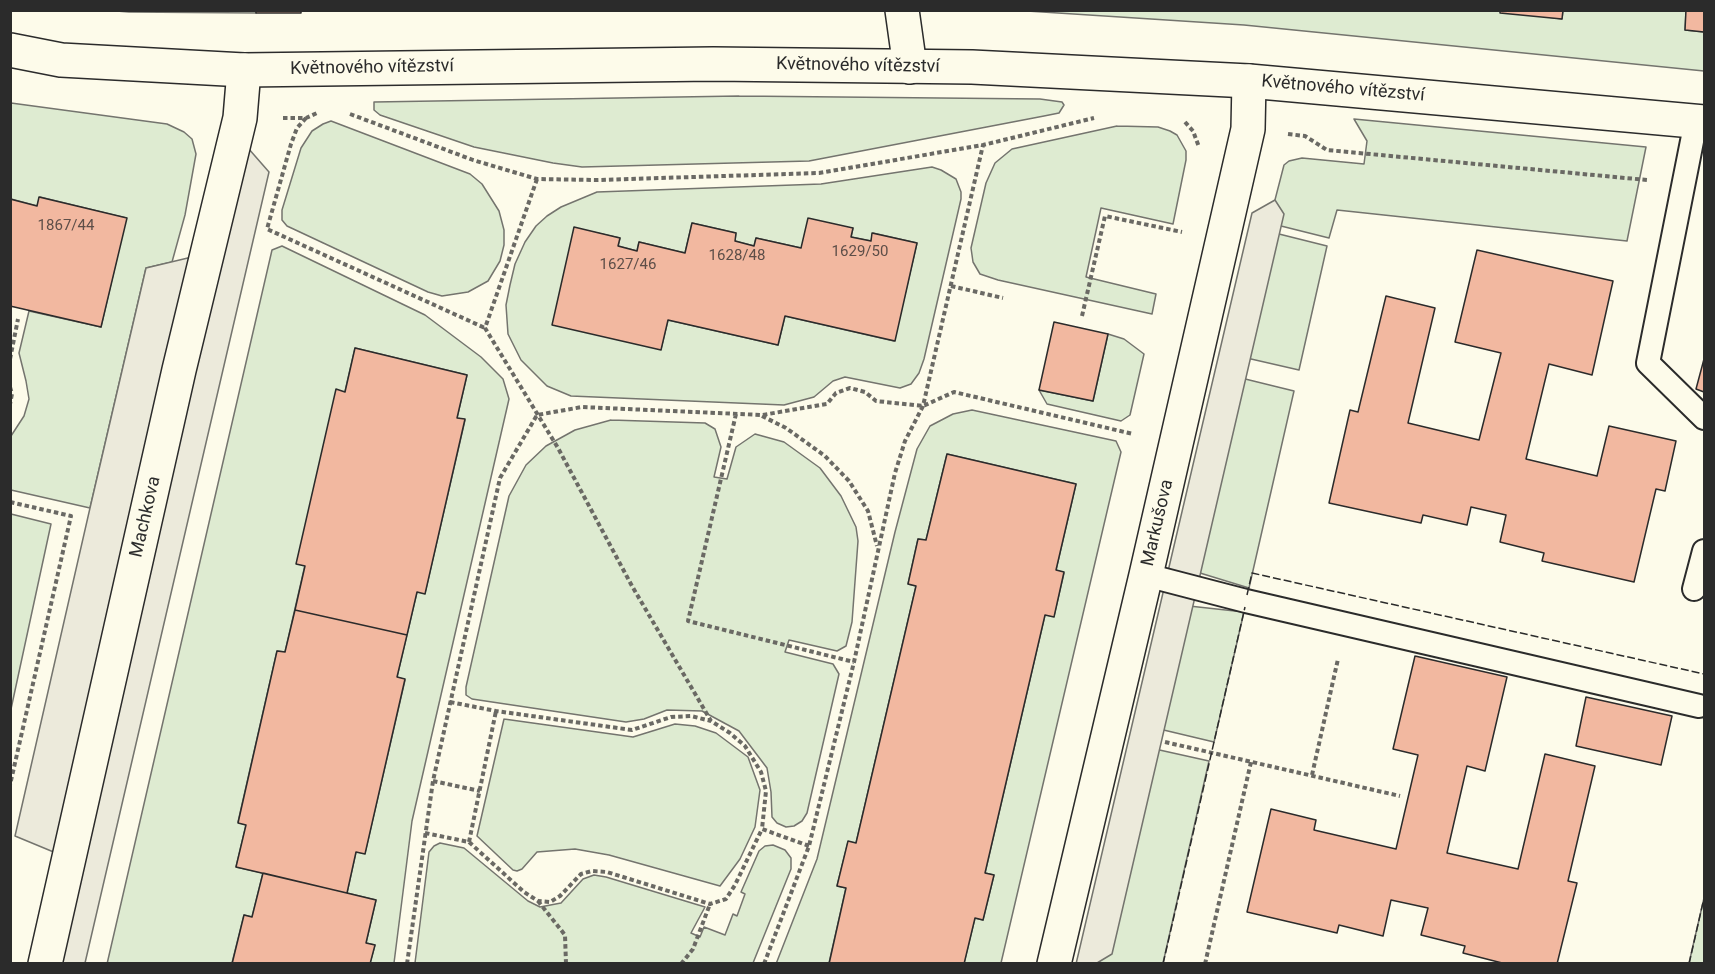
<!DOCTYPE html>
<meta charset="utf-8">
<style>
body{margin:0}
#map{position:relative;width:1715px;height:974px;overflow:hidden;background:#fdfbea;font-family:Roboto,sans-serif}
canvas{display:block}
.frame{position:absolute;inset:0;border:12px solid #2b2b2b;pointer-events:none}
</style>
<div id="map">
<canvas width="1715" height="974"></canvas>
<div class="frame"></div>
</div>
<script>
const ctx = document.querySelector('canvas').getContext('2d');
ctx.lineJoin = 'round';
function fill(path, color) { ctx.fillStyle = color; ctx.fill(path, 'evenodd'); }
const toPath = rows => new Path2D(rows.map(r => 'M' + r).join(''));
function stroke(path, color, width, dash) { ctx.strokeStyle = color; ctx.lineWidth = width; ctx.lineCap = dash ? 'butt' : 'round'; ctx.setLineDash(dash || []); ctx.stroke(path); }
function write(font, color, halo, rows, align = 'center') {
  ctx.font = font + ' Roboto,sans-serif'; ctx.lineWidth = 4.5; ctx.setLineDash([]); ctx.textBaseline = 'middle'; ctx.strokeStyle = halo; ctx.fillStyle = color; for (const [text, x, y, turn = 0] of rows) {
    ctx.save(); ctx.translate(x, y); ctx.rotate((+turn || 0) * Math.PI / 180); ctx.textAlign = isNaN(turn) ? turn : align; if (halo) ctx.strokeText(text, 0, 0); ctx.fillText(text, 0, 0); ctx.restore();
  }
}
const green = toPath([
 [1500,10,1562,19,1563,11,1686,11,1685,30,1704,32,1704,71,1244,25,1027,11,1500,10],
 [116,11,256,11,256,13,129,12,116,11],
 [739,96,1040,99,1062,102,1064,105,1059,113,1044,116,809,161,582,167,553,163,474,147,380,115,374,110,374,102,739,96],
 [11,103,167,124,184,132,192,139,196,154,185,215,172,262,146,268,90,508,11,490,11,436,24,416,29,399,26,381,19,353,29,311,101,327,126,218,40,197,37,206,11,199,11,103],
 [1354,119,1646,147,1627,241,1337,210,1329,238,1269,223,1284,165,1289,161,1302,158,1364,164,1367,141,1354,119],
 [331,121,470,174,482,184,499,211,504,230,504,245,500,261,488,281,468,292,442,296,428,292,287,226,282,220,282,210,301,148,312,131,323,124,331,121],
 [1117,126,1158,127,1170,131,1177,135,1186,151,1186,160,1173,224,1101,208,1086,277,1156,294,1152,314,998,280,980,274,973,262,971,248,986,183,995,163,1012,149,1117,126],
 [932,167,941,170,956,179,961,192,961,199,924,359,919,373,911,384,900,388,845,377,833,381,814,397,784,405,571,396,547,386,521,360,508,334,506,305,510,285,515,264,525,242,536,226,547,216,561,207,597,192,821,184,932,167],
 [692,223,736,233,735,241,754,246,756,238,801,248,853,228,851,237,871,241,873,233,917,243,894,341,785,316,778,345,668,320,661,349,574,228,620,238,618,246,637,251,639,242,685,253,692,223],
 [1267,231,1327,246,1299,370,1238,356,1267,231],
 [282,246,425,315,481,357,503,379,509,399,412,821,394,963,370,963,375,945,366,943,376,900,347,893,356,852,365,853,405,680,397,677,417,592,425,593,465,420,457,418,467,375,355,348,285,652,277,651,238,822,246,825,236,867,263,873,252,917,244,915,232,963,107,964,272,250,282,246],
 [1108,334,1124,339,1144,354,1130,415,1121,421,1047,404,1039,390,1093,401,1108,334],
 [1233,376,1294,391,1249,588,1200,573,1188,566,1233,376],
 [972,410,1116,441,1121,452,1001,963,964,963,975,918,983,920,994,875,985,873,1045,615,1054,616,1064,573,1056,570,1076,484,947,454,926,540,918,539,908,584,916,586,856,843,848,842,837,886,846,888,829,963,776,964,817,859,895,532,917,449,930,426,953,414,972,410],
 [611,420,705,423,715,429,721,447,714,477,727,479,736,447,755,434,784,442,820,468,841,496,856,527,858,541,852,622,846,646,837,651,789,640,785,652,833,664,839,674,807,813,802,821,794,826,786,827,777,823,772,817,771,792,767,768,739,731,702,711,667,710,644,719,626,722,472,699,466,695,466,687,509,496,526,465,546,446,575,430,611,420],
 [11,514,51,524,11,709,10,514,11,514],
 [1180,605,1244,612,1214,742,1151,727,1180,605],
 [504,719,633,737,675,724,695,726,716,733,748,757,760,790,755,827,740,859,720,886,609,855,575,849,537,852,522,869,517,871,513,870,477,836,504,719],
 [1146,747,1209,761,1163,963,1095,964,1146,747],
 [440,843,464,848,528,901,540,907,561,903,583,879,594,875,606,877,705,907,691,933,700,937,704,927,725,935,733,914,737,916,745,894,741,892,759,851,765,846,773,845,785,850,791,858,791,869,753,963,415,963,429,852,434,846,440,843],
 [1704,898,1704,963,1689,963,1704,898]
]);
const parking = toPath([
 [248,148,269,172,85,963,56,964,183,406,248,148],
 [1275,200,1284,214,1112,954,1097,963,1076,964,1252,213,1275,200],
 [192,257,56,853,15,836,90,508,146,268,192,257]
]);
const building = toPath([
 [256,10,301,10,301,13,256,13,256,10],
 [1500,10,1563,10,1562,19,1500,13,1500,10],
 [1686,10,1704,10,1704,32,1685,30,1686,10],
 [39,197,127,218,101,327,10,306,10,199,37,206,39,197],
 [808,218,853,228,851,237,871,241,872,233,917,243,895,341,785,316,778,345,668,320,661,350,552,325,574,227,620,238,618,246,637,251,639,242,685,253,692,223,736,233,735,241,754,246,756,238,801,248,808,218],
 [1477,250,1613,281,1592,375,1549,364,1526,459,1597,476,1609,426,1676,441,1665,491,1656,489,1634,582,1542,561,1544,553,1500,542,1506,515,1471,507,1467,525,1423,515,1421,523,1329,503,1350,410,1358,412,1386,296,1435,308,1408,423,1479,440,1501,353,1455,342,1477,250],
 [1054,322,1108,334,1093,401,1039,390,1054,322],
 [355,348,467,375,457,418,465,419,425,594,417,592,407,635,295,610,305,566,296,564,336,389,345,392,355,348],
 [1704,359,1704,392,1696,389,1704,359],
 [947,454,1076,484,1056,570,1064,572,1054,617,1045,615,985,873,994,875,983,920,975,918,964,964,829,964,846,888,837,886,848,841,856,843,916,586,908,584,918,539,926,540,947,454],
 [295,610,407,635,397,677,405,679,365,854,356,852,347,893,236,867,246,825,238,823,277,651,285,652,295,610],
 [1415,656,1507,677,1485,771,1467,766,1447,853,1518,869,1545,754,1595,766,1568,881,1577,883,1557,964,1506,964,1463,953,1465,946,1421,935,1428,908,1391,900,1383,936,1339,925,1337,933,1247,912,1271,809,1316,820,1314,830,1396,849,1418,755,1393,749,1415,656],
 [1586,697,1672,716,1661,765,1576,746,1586,697],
 [263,873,376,900,366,943,375,945,370,964,232,964,244,915,252,917,263,873]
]);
const path = toPath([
 [350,114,473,160,537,179,598,180,819,173,983,145,1094,118],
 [283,118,306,118,317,113],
 [306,118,297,128,291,144,267,229,485,328],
 [1185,122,1193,131,1199,147],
 [1288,134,1305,136,1327,150,1647,180],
 [537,179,485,328,558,448,632,586,711,721,730,733,745,746,761,772,766,791,762,829,809,846],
 [951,286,1003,298],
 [1082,316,1105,216,1182,232],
 [10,359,18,319],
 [10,387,12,394,10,404],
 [736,414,688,621,854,662],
 [762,416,786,428,825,456,849,481,868,511,877,546],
 [10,502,71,516,10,785],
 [450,702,496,711,632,730,671,717,691,716,711,721],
 [1165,742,1400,796],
 [1312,775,1338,659],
 [433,781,480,791],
 [425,833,469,842,524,892,538,901,550,902,560,896,581,874,592,871,607,872,710,904,726,899,735,885,762,829],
 [469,842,496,711],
 [538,901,565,935,566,964],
 [407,964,433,781,500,478,537,415,582,407,762,415,827,404,836,393,850,388,865,392,876,401,923,406,954,392,1133,434],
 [681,964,693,949,710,904],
 [764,964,809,846,854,662,895,473,905,441,923,406,983,145],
 [1205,964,1251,762]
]);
const service = toPath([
 [1696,121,1648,363,1704,418],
 [1146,575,1246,601,1699,706],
 [1694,589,1704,551]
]);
const minor = toPath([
 [902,10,910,67],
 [45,964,179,370,240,118,244,70],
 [1054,964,1146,575,1248,129,1249,81]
]);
const tertiary = toPath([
 [10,50,61,60,244,70,713,64,972,67,1249,81,1704,122]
]);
const fence = toPath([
 [1247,595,1252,573,1704,674],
 [1163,964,1245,607],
 [1689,964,1704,898]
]);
const numberNames = [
 ["1867/44",66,226],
 ["1629/50",860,252],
 ["1628/48",737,256],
 ["1627/46",628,265]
];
const streetNames = [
 ["Květnového vítězství",858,66,1],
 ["Květnového vítězství",372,68,-1],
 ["Květnového vítězství",1343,89,5],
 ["Machkova",146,517,-77],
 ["Markušova",1158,523,-77]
];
fill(green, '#deebd1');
stroke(green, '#74746e', 1.5);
fill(parking, '#eceadb');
stroke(parking, '#74746e', 1.5);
fill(building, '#f2b8a0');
stroke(building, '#2b2b2b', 1.5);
stroke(service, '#2b2b2b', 26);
stroke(minor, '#2b2b2b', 36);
stroke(tertiary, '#2b2b2b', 36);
stroke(path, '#6a6964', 4, [4.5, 3]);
stroke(service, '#fdfbea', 22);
stroke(minor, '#fdfbea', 33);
stroke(tertiary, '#fdfbea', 33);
stroke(fence, '#2b2b2b', 1.5, [8, 3]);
write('15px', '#5d4e48', null, numberNames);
write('18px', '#2b2b2b', '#fdfbea', streetNames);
</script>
